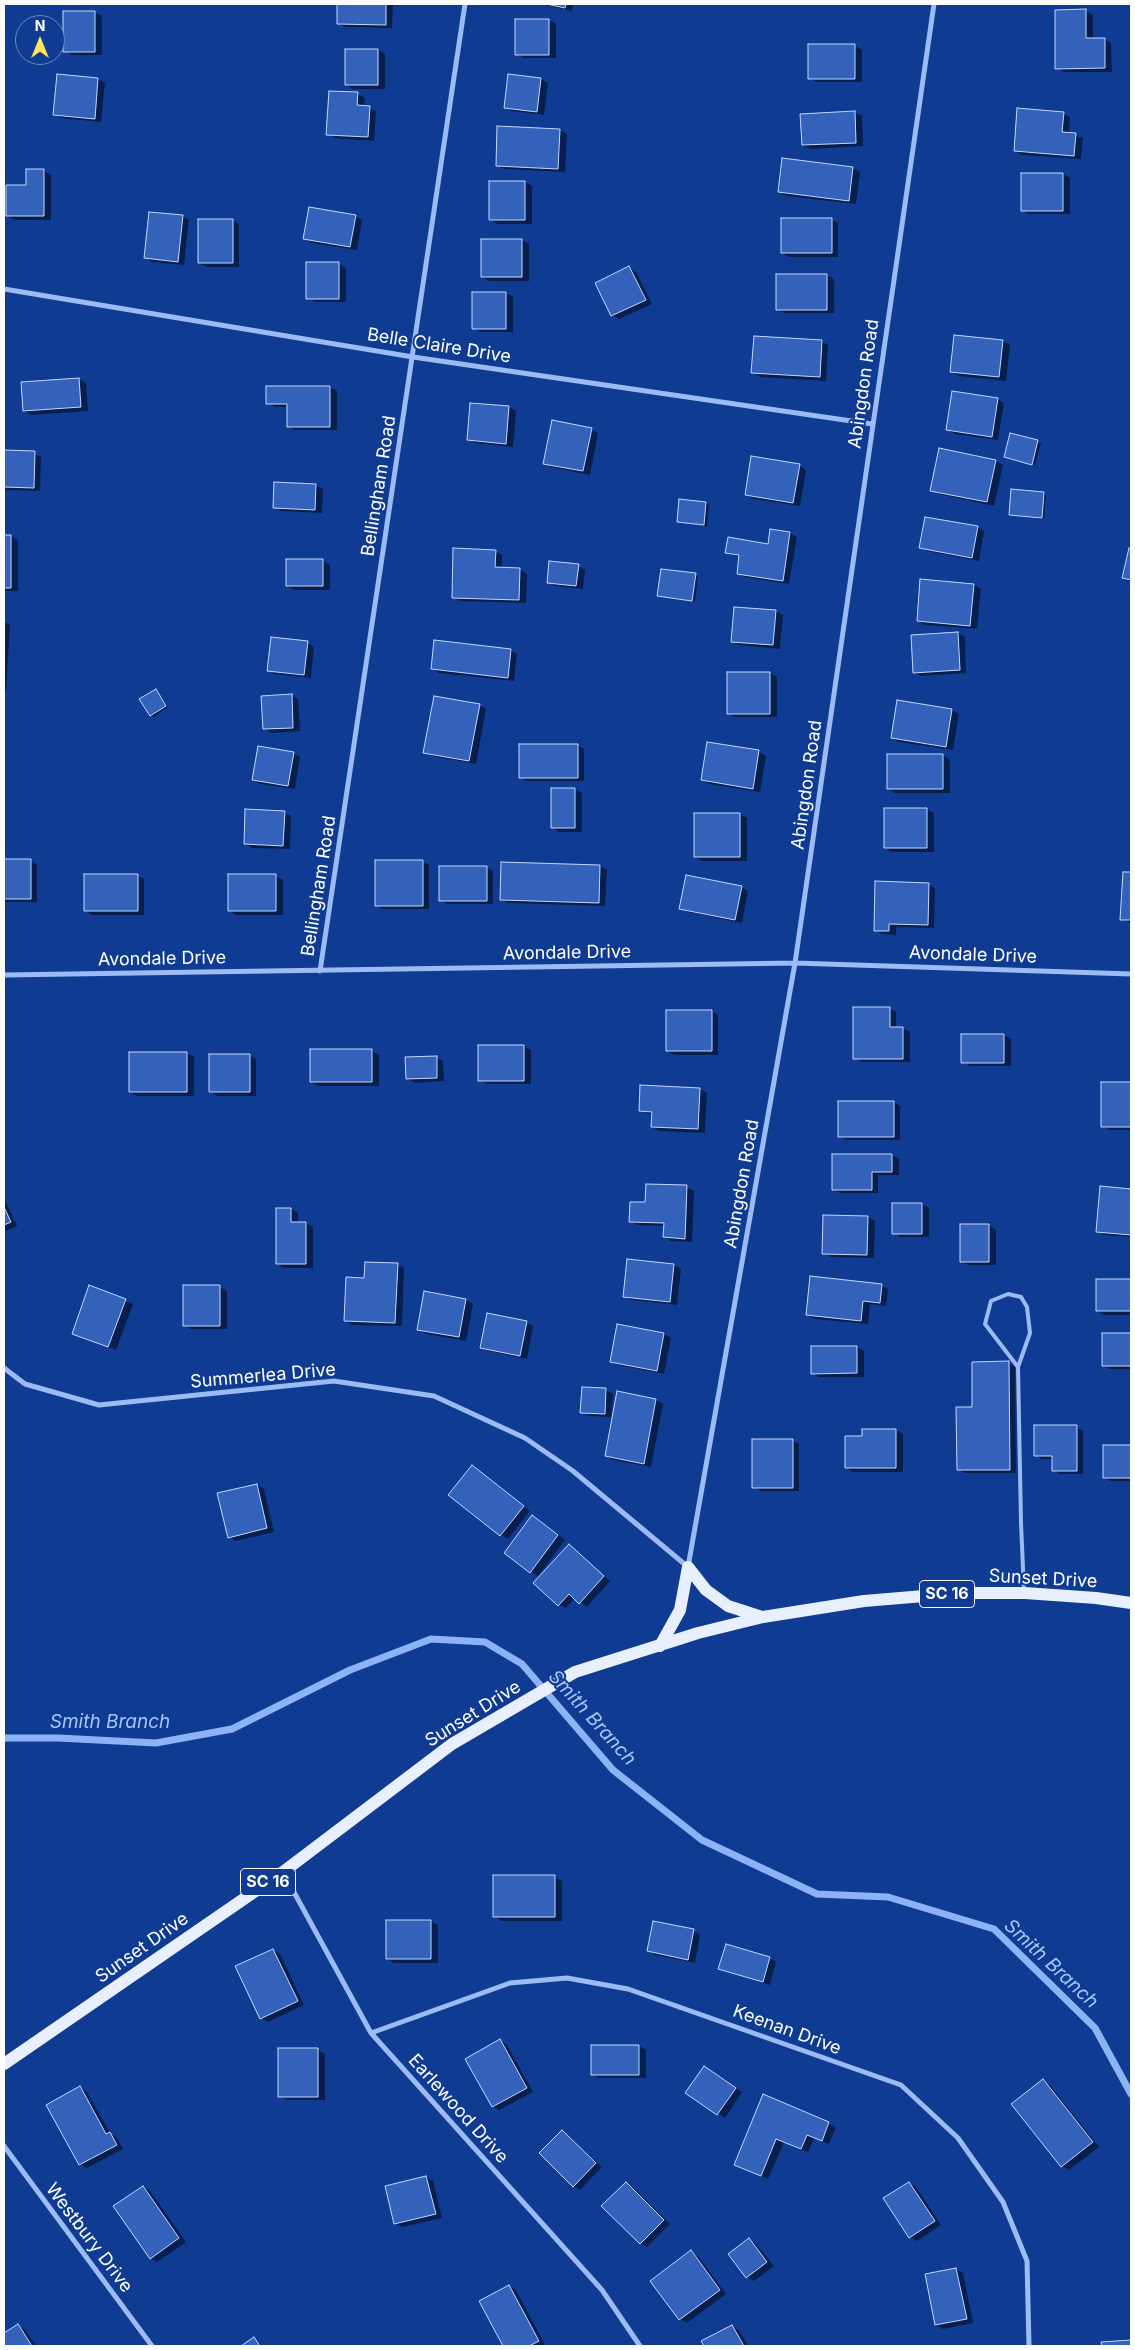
<!DOCTYPE html>
<style>
body{margin:0}
#map{position:relative;width:1135px;height:2350px;overflow:hidden;background:#103b92;font-family:Inter,sans-serif}
canvas{display:block}
.frame{position:absolute;inset:0;border:5px solid #fff;pointer-events:none}
.north{position:absolute;left:15px;top:15px;width:50px;height:50px;box-sizing:border-box;background:#103b92;border:1px solid #7089be;border-radius:50%;rotate:0deg;font-size:14px;font-weight:700;line-height:20px;text-align:center;color:#fff}
.north::after{content:'';display:block;margin:auto;width:18px;height:22px;background:#ffe25e;clip-path:polygon(50% 0,100% 100%,50% 72%,0 100%)}
</style>
<div id="map">
<canvas width="1135" height="2350"></canvas>
<div class="frame"></div>
<div class="north">N</div>
</div>
<script>
const ctx = document.querySelector('canvas').getContext('2d');
ctx.lineJoin = 'round';
function fill(path, color) { ctx.fillStyle = color; ctx.fill(path, 'evenodd'); }
const toPath = rows => new Path2D(rows.map(r => 'M' + r).join(''));
function stroke(path, color, width, dash) { ctx.strokeStyle = color; ctx.lineWidth = width; ctx.lineCap = dash ? 'butt' : 'round'; ctx.setLineDash(dash || []); ctx.stroke(path); }
function write(font, color, halo, rows, align = 'center') {
  ctx.font = font + ' Inter,sans-serif'; ctx.lineWidth = 4; ctx.setLineDash([]); ctx.textBaseline = 'middle'; ctx.strokeStyle = halo; ctx.fillStyle = color; for (const [text, x, y, turn = 0] of rows) {
    ctx.save(); ctx.translate(x, y); ctx.rotate((+turn || 0) * Math.PI / 180); ctx.textAlign = isNaN(turn) ? turn : align; if (halo) ctx.strokeText(text, 0, 0); ctx.fillText(text, 0, 0); ctx.restore();
  }
}
const shadow = toPath([
 [338,4,393,4,392,28,345,27,338,23],
 [540,4,573,4,572,11],
 [1086,11,1093,15,1093,39,1104,39,1111,43,1112,72,1064,72,1057,68],
 [65,12,95,12,102,16,102,55,72,55,65,51],
 [549,20,556,24,556,58,524,58,517,54],
 [855,46,862,50,862,82,816,82,809,78],
 [378,50,385,54,385,89,353,89,346,85],
 [58,75,98,79,105,83,101,122,61,118,54,114],
 [541,79,548,83,544,115,512,111,505,107],
 [358,94,365,98,364,106,376,111,374,141,335,138,328,134],
 [855,112,862,116,863,146,810,149,803,145],
 [1063,113,1070,117,1069,134,1083,138,1081,159,1022,155,1015,151],
 [499,127,560,130,567,134,565,172,504,169,497,165],
 [853,168,860,172,856,204,786,196,779,192],
 [44,171,51,175,51,220,14,220,7,216,28,186],
 [1063,174,1070,178,1070,214,1029,214,1022,210],
 [491,182,525,182,532,186,532,224,498,224,491,220],
 [182,216,189,220,184,265,152,262,146,257],
 [355,216,362,220,357,250,312,243,305,239],
 [831,219,838,223,838,257,789,257,782,253],
 [232,220,239,224,239,267,206,267,199,263],
 [522,240,529,244,529,281,489,281,482,277],
 [339,264,346,268,346,302,315,302,308,298],
 [629,268,636,272,652,304,619,319,612,315],
 [827,275,834,279,834,313,784,313,777,309],
 [506,293,513,297,513,332,481,332,474,328],
 [821,341,828,345,826,381,760,377,753,373],
 [1003,341,1010,345,1006,381,959,376,952,372],
 [79,379,86,383,88,411,31,415,24,411],
 [330,387,337,391,337,430,295,430,288,426,288,407,275,407,268,403],
 [997,399,1004,403,998,440,955,434,948,430],
 [471,404,509,407,516,411,513,447,475,443,468,439],
 [591,429,598,433,590,475,551,467,544,463],
 [1011,434,1041,443,1035,465,1005,457],
 [940,450,996,461,1003,465,994,506,939,494,932,490],
 [4,452,34,453,41,457,40,491,4,490],
 [799,465,806,470,800,506,753,499,746,495],
 [276,484,316,485,323,489,322,513,282,511,275,507],
 [1043,493,1046,495,1044,519,1010,515],
 [706,503,709,505,707,526,679,521],
 [977,527,984,531,979,561,927,551,920,547],
 [790,533,797,537,789,584,745,577,738,573,740,557,726,552,769,545],
 [4,536,11,536,18,540,18,591,4,591],
 [1130,550,1131,550,1131,582,1123,578],
 [495,551,502,555,502,569,520,570,527,574,526,603,460,601,453,597],
 [323,561,330,565,330,590,294,590,287,586],
 [578,566,585,570,583,589,555,586,548,582],
 [695,575,698,576,695,601,659,596],
 [974,585,981,589,977,629,925,625,918,621],
 [776,611,783,615,780,649,739,645,732,641],
 [4,622,10,625,6,691,4,691],
 [958,633,965,637,966,673,921,676,914,672],
 [308,643,314,647,311,678,275,674,268,670],
 [510,650,517,654,514,681,439,673,432,669],
 [770,673,777,677,777,717,735,717,728,713],
 [156,690,168,707,154,717,150,715],
 [291,695,298,699,300,731,272,733,265,729],
 [479,705,486,709,476,764,432,756,425,752],
 [952,710,959,714,953,750,899,742,892,738],
 [708,744,759,752,766,756,760,792,709,784,703,780],
 [577,745,584,749,584,781,527,781,520,777],
 [293,753,300,757,295,789,260,784,253,780],
 [943,755,950,760,950,793,895,793,888,789],
 [575,789,582,793,582,832,559,832,552,827],
 [885,809,927,809,934,813,934,852,892,852,885,848],
 [284,812,291,816,290,849,252,848,245,844],
 [695,814,740,814,747,818,747,861,702,861,695,857],
 [4,860,30,860,37,864,37,902,4,902],
 [422,861,429,865,429,909,383,909,376,905],
 [600,866,607,870,605,906,508,903,501,899],
 [486,867,493,871,493,904,447,904,440,900],
 [1124,873,1131,874,1131,923,1122,919],
 [137,875,144,879,144,915,92,915,85,911],
 [276,876,283,880,283,915,236,915,229,911],
 [928,884,935,888,934,928,896,927,896,935,882,934,875,930],
 [741,887,748,891,742,923,688,912,681,908],
 [889,1008,896,1012,896,1028,903,1028,910,1032,910,1062,862,1062,855,1058],
 [712,1011,718,1015,718,1055,674,1055,668,1051],
 [963,1035,1004,1035,1011,1039,1011,1066,970,1066,963,1062],
 [524,1046,531,1050,531,1084,487,1084,480,1080],
 [372,1051,379,1055,379,1086,318,1086,311,1082],
 [187,1053,194,1057,194,1096,137,1096,130,1092],
 [249,1055,256,1059,256,1096,218,1096,211,1092],
 [436,1057,443,1061,444,1081,415,1083,408,1079],
 [1103,1084,1131,1084,1131,1130,1110,1130,1103,1126],
 [700,1089,707,1093,705,1133,659,1131,652,1127,653,1115,640,1111],
 [893,1102,900,1106,900,1140,846,1140,839,1136],
 [892,1155,899,1159,899,1175,878,1175,878,1193,840,1193,833,1189],
 [647,1185,687,1187,694,1191,692,1242,671,1241,664,1237,665,1226,637,1225,630,1221,646,1203],
 [1101,1187,1131,1190,1131,1237,1104,1235,1097,1231],
 [4,1198,17,1226,4,1232],
 [894,1204,922,1204,929,1208,929,1237,900,1237,894,1233],
 [291,1209,298,1213,298,1223,306,1223,313,1227,313,1268,284,1268,277,1264],
 [868,1217,875,1221,874,1258,831,1257,824,1253],
 [989,1225,996,1230,996,1265,968,1265,961,1261],
 [397,1264,404,1268,402,1326,352,1325,345,1321,365,1280],
 [674,1265,681,1269,677,1305,631,1300,624,1296],
 [1097,1281,1131,1281,1131,1315,1104,1315,1097,1311],
 [881,1285,888,1289,886,1306,870,1304,868,1324,814,1319,807,1315],
 [90,1287,133,1304,116,1350,73,1333],
 [220,1287,227,1291,227,1329,191,1329,184,1325],
 [466,1300,473,1304,466,1341,426,1334,419,1330],
 [526,1322,533,1326,527,1359,488,1351,481,1347],
 [618,1325,664,1334,671,1338,664,1374,618,1365,611,1361],
 [1103,1334,1131,1334,1131,1369,1110,1369,1103,1365],
 [812,1347,857,1347,864,1351,864,1377,819,1377,812,1373],
 [1008,1363,1015,1367,1016,1473,965,1473,958,1469,974,1408],
 [606,1390,613,1394,611,1417,589,1416,582,1412],
 [656,1400,663,1404,651,1467,613,1460,606,1456],
 [1076,1427,1083,1431,1083,1474,1060,1474,1053,1470,1053,1459,1042,1459,1035,1455],
 [896,1430,903,1434,903,1472,853,1472,846,1468,863,1438],
 [792,1440,799,1444,799,1491,761,1491,754,1487],
 [1104,1446,1131,1446,1131,1481,1111,1481,1104,1477],
 [479,1471,530,1511,508,1539,501,1535],
 [257,1485,264,1489,274,1532,236,1541,229,1537],
 [539,1521,565,1540,538,1576,531,1572],
 [569,1546,610,1581,587,1607,575,1598,566,1608,559,1605],
 [555,1877,562,1881,562,1921,502,1921,495,1917],
 [431,1921,438,1925,438,1963,394,1963,387,1959],
 [693,1931,700,1935,695,1963,655,1955,648,1951],
 [273,1950,280,1954,304,2005,268,2022,261,2018],
 [769,1958,776,1962,770,1985,720,1968],
 [500,2041,507,2045,533,2092,499,2110,492,2106],
 [639,2046,646,2050,646,2078,599,2078,592,2074],
 [318,2050,325,2054,325,2100,287,2100,280,2096],
 [711,2071,742,2092,725,2118,687,2093],
 [1043,2081,1050,2085,1099,2147,1069,2170,1062,2166],
 [80,2088,87,2092,110,2133,117,2138,123,2149,87,2168,80,2164],
 [764,2096,836,2127,829,2144,814,2138,808,2152,784,2142,768,2179,742,2168],
 [562,2131,602,2167,580,2190,573,2186],
 [426,2177,433,2181,442,2218,402,2227,395,2223],
 [626,2183,633,2187,670,2224,647,2247,640,2243],
 [909,2183,916,2187,941,2225,917,2241,910,2237],
 [143,2187,150,2191,186,2242,157,2262,150,2258],
 [749,2240,756,2244,774,2266,754,2281,747,2277],
 [691,2252,698,2256,726,2294,687,2323,680,2319],
 [956,2269,963,2273,973,2323,943,2329,936,2325],
 [509,2286,516,2290,545,2345,505,2346,481,2301],
 [18,2326,25,2330,36,2346,4,2346,4,2335],
 [732,2326,739,2330,748,2346,706,2346,703,2342],
 [254,2339,263,2346,243,2346]
]);
const stream = toPath([
 [4,1738,58,1738,156,1743,232,1729,350,1670,431,1639,485,1642,522,1664,613,1770,702,1840,817,1894,888,1897,994,1929,1095,2028,1131,2094]
]);
const building = toPath([
 [337,4,386,4,386,25,337,24,337,4],
 [546,4,566,4,565,8,546,4],
 [1086,9,1086,38,1105,38,1105,68,1055,69,1055,10,1086,9],
 [63,11,95,11,95,52,63,52,63,11],
 [515,19,549,19,549,55,515,55,515,19],
 [808,44,855,44,855,79,808,79,808,44],
 [345,49,378,49,378,85,345,85,345,49],
 [57,74,98,78,95,119,53,115,57,74],
 [508,74,541,78,537,112,504,108,508,74],
 [329,91,358,92,357,105,370,106,368,137,326,135,329,91],
 [1017,108,1064,112,1062,132,1076,133,1074,156,1014,151,1017,108],
 [855,111,856,143,802,145,800,114,855,111],
 [497,126,560,129,558,169,496,166,497,126],
 [782,158,853,167,849,201,778,192,782,158],
 [26,169,44,169,44,216,6,216,6,185,26,185,26,169],
 [1021,173,1063,173,1063,211,1021,211,1021,173],
 [489,181,525,181,525,220,489,220,489,181],
 [309,207,356,215,350,247,303,239,309,207],
 [149,212,183,215,178,262,144,258,149,212],
 [781,218,832,218,832,253,781,253,781,218],
 [198,219,233,219,233,263,198,263,198,219],
 [481,239,522,239,522,277,481,277,481,239],
 [306,262,339,262,339,299,306,299,306,262],
 [629,266,646,300,611,316,595,283,629,266],
 [776,274,827,274,827,310,776,310,776,274],
 [472,292,506,292,506,329,472,329,472,292],
 [954,335,1003,340,999,377,950,372,954,335],
 [754,336,822,340,820,377,751,373,754,336],
 [79,378,81,407,23,411,21,382,79,378],
 [266,386,330,386,330,427,287,427,287,404,266,404,266,386],
 [952,391,998,398,992,437,946,430,952,391],
 [470,403,509,406,506,444,467,440,470,403],
 [552,420,592,428,583,471,543,464,552,420],
 [1010,433,1038,440,1032,465,1004,457,1010,433],
 [939,448,996,460,987,502,930,491,939,448],
 [4,450,35,451,34,488,4,487,4,450],
 [751,456,800,464,793,503,745,495,751,456],
 [274,482,316,484,315,510,273,508,274,482],
 [1011,489,1044,492,1042,518,1009,515,1011,489],
 [679,499,706,502,704,525,677,522,679,499],
 [925,517,978,526,972,558,919,548,925,517],
 [770,529,790,532,783,581,737,574,739,555,725,553,728,537,768,544,770,529],
 [4,535,11,535,11,588,4,588,4,535],
 [453,548,496,550,495,567,520,568,519,600,452,598,453,548],
 [1129,548,1131,549,1131,580,1122,578,1129,548],
 [286,559,323,559,323,586,286,586,286,559],
 [549,561,579,564,576,586,547,583,549,561],
 [661,569,696,573,692,601,657,596,661,569],
 [920,579,974,584,970,626,917,621,920,579],
 [734,607,776,610,773,645,731,642,734,607],
 [958,632,960,670,913,673,911,635,958,632],
 [271,637,308,641,304,675,267,671,271,637],
 [434,640,511,649,508,678,431,669,434,640],
 [727,672,770,672,770,714,727,714,727,672],
 [156,689,166,706,150,716,139,699,156,689],
 [292,694,293,728,263,729,261,696,292,694],
 [434,696,480,704,469,761,423,753,434,696],
 [897,700,952,709,946,747,891,738,897,700],
 [707,742,759,750,753,789,701,780,707,742],
 [519,744,578,744,578,778,519,778,519,744],
 [258,746,294,752,288,786,252,780,258,746],
 [887,754,943,754,943,789,887,789,887,754],
 [551,788,575,788,575,828,551,828,551,788],
 [884,808,927,808,927,848,884,848,884,808],
 [245,809,285,811,283,846,244,844,245,809],
 [694,813,740,813,740,857,694,857,694,813],
 [4,859,31,859,31,899,4,899,4,859],
 [375,860,423,860,423,906,375,906,375,860],
 [501,862,600,865,599,903,500,900,501,862],
 [439,866,487,866,487,901,439,901,439,866],
 [1123,872,1131,872,1131,920,1120,920,1123,872],
 [84,874,138,874,138,911,84,911,84,874],
 [228,874,276,874,276,911,228,911,228,874],
 [686,875,742,886,735,920,679,909,686,875],
 [875,881,929,883,928,925,889,924,889,931,874,931,875,881],
 [853,1007,890,1007,890,1027,903,1027,903,1059,853,1059,853,1007],
 [666,1010,712,1010,712,1051,666,1051,666,1010],
 [961,1034,1004,1034,1004,1063,961,1063,961,1034],
 [478,1045,524,1045,524,1081,478,1081,478,1045],
 [310,1049,372,1049,372,1082,310,1082,310,1049],
 [129,1052,187,1052,187,1092,129,1092,129,1052],
 [209,1054,250,1054,250,1092,209,1092,209,1054],
 [437,1056,437,1078,406,1079,405,1057,437,1056],
 [1101,1082,1131,1082,1131,1127,1101,1127,1101,1082],
 [640,1085,700,1088,698,1129,651,1127,652,1112,639,1111,640,1085],
 [838,1101,894,1101,894,1137,838,1137,838,1101],
 [832,1154,892,1154,892,1172,872,1172,872,1190,832,1190,832,1154],
 [646,1184,687,1185,685,1239,663,1237,664,1223,629,1222,630,1202,645,1202,646,1184],
 [1100,1186,1131,1189,1131,1235,1096,1232,1100,1186],
 [892,1203,922,1203,922,1234,892,1234,892,1203],
 [4,1207,11,1222,4,1225,4,1207],
 [276,1208,291,1208,291,1222,306,1222,306,1264,276,1264,276,1208],
 [823,1215,868,1216,867,1255,822,1254,823,1215],
 [960,1224,989,1224,989,1262,960,1262,960,1224],
 [627,1259,674,1264,670,1302,623,1297,627,1259],
 [365,1262,398,1263,395,1323,344,1321,346,1277,364,1278,365,1262],
 [810,1276,882,1284,880,1303,863,1301,861,1321,806,1315,810,1276],
 [1096,1279,1131,1279,1131,1311,1096,1311,1096,1279],
 [89,1285,126,1299,108,1347,72,1334,89,1285],
 [183,1285,220,1285,220,1326,183,1326,183,1285],
 [424,1291,466,1299,459,1337,417,1330,424,1291],
 [487,1313,527,1321,520,1356,480,1348,487,1313],
 [617,1324,664,1333,657,1371,610,1362,617,1324],
 [1102,1333,1131,1333,1131,1366,1102,1366,1102,1333],
 [811,1346,857,1346,857,1373,811,1374,811,1346],
 [1009,1361,1010,1470,957,1470,956,1407,972,1407,972,1362,1009,1361],
 [582,1387,606,1388,605,1414,580,1413,582,1387],
 [617,1391,656,1399,644,1464,605,1456,617,1391],
 [1034,1425,1077,1425,1077,1471,1052,1471,1052,1456,1034,1456,1034,1425],
 [862,1429,896,1429,896,1468,845,1468,845,1436,862,1436,862,1429],
 [752,1439,793,1439,793,1488,752,1488,752,1439],
 [1103,1445,1131,1445,1131,1478,1103,1478,1103,1445],
 [472,1465,524,1506,500,1536,448,1495,472,1465],
 [257,1484,267,1528,228,1538,217,1493,257,1484],
 [532,1515,558,1535,530,1573,504,1553,532,1515],
 [569,1544,604,1576,579,1604,569,1594,558,1606,533,1583,569,1544],
 [493,1875,555,1875,555,1917,493,1917,493,1875],
 [386,1920,431,1920,431,1959,386,1959,386,1920],
 [653,1921,694,1929,688,1960,647,1951,653,1921],
 [726,1944,770,1957,763,1982,718,1969,726,1944],
 [273,1949,298,2001,260,2019,235,1966,273,1949],
 [500,2039,527,2088,492,2107,465,2059,500,2039],
 [591,2045,639,2045,639,2075,591,2075,591,2045],
 [278,2048,318,2048,318,2097,278,2097,278,2048],
 [704,2066,736,2088,717,2115,685,2093,704,2066],
 [1043,2079,1093,2142,1061,2167,1011,2104,1043,2079],
 [80,2086,106,2134,110,2132,117,2145,79,2165,46,2105,80,2086],
 [763,2094,829,2122,822,2141,807,2135,801,2149,776,2139,761,2176,734,2165,763,2094],
 [562,2130,596,2163,573,2187,539,2153,562,2130],
 [426,2176,436,2214,394,2224,385,2186,426,2176],
 [626,2182,664,2220,640,2244,601,2206,626,2182],
 [909,2182,935,2221,909,2238,883,2198,909,2182],
 [143,2186,179,2238,150,2259,113,2206,143,2186],
 [749,2238,767,2262,746,2278,728,2254,749,2238],
 [691,2250,720,2290,679,2320,650,2281,691,2250],
 [956,2268,967,2319,935,2325,925,2274,956,2268],
 [509,2285,539,2341,529,2346,503,2346,479,2301,509,2285],
 [18,2324,32,2346,4,2346,4,2333,18,2324],
 [732,2325,744,2346,704,2346,701,2341,732,2325],
 [254,2337,260,2346,241,2346,254,2337],
 [1131,2340,1131,2346,1102,2346,1101,2342,1131,2340]
]);
const lane = toPath([
 [1018,1367,985,1324,991,1301,1008,1294,1021,1297,1027,1307,1030,1333,1018,1367,1021,1523,1024,1591]
]);
const street = toPath([
 [4,289,413,357,872,424],
 [320,971,465,4],
 [4,975,795,963,1131,974],
 [4,1368,25,1384,99,1405,334,1381,434,1396,525,1438,573,1471,688,1567,795,963,934,4],
 [283,1872,371,2033,602,2290,640,2346],
 [371,2033,510,1983,567,1978,628,1989,901,2085,958,2138,1003,2202,1027,2261,1029,2346],
 [4,2146,152,2346]
]);
const primary = toPath([
 [688,1567,706,1590,728,1606,762,1617],
 [660,1646,680,1610,688,1567],
 [4,2064,283,1872,452,1744,575,1672,698,1633,763,1617,864,1601,960,1593,1025,1593,1096,1598,1131,1603]
]);
const shields = [
 [947,1594,55],
 [268,1882,55]
];
const shieldNames = [
 ["SC 16",947,1594],
 ["SC 16",268,1882]
];
const streetNames = [
 ["Belle Claire Drive",439,346,9],
 ["Abingdon Road",864,384,-82],
 ["Bellingham Road",379,486,-81],
 ["Abingdon Road",807,785,-82],
 ["Bellingham Road",319,886,-81],
 ["Avondale Drive",567,953,-1],
 ["Avondale Drive",973,955,2],
 ["Avondale Drive",162,959,-1],
 ["Abingdon Road",742,1184,-80],
 ["Summerlea Drive",263,1376,-5],
 ["Sunset Drive",1043,1579,3],
 ["Sunset Drive",473,1714,-32],
 ["Sunset Drive",142,1948,-35],
 ["Keenan Drive",787,2030,20],
 ["Earlewood Drive",458,2109,48],
 ["Westbury Drive",89,2238,53]
];
const waterNames = [
 ["Smith Branch",592,1718,48],
 ["Smith Branch",110,1722],
 ["Smith Branch",1051,1964,43]
];
fill(shadow, '#0007');
stroke(stream, '#8db3f7', 7);
fill(building, '#3461ba');
stroke(building, '#c4d8fe', 1);
stroke(lane, '#9cbaf3', 4);
stroke(street, '#9cbaf3', 5);
stroke(primary, '#e8efff', 12);
for (const [x, y, w] of shields) { const box = new Path2D(); box.roundRect(x - w / 2, y - 13.5, w, 27, 4); ctx.fillStyle = '#103b92'; ctx.fill(box); stroke(box, '#fff', 1); }
write('bold 16px', '#fff', null, shieldNames);
write('18px', '#fff', '#103b92', streetNames);
write('italic 19px', '#a8c5fa', '#103b92', waterNames);
</script>
